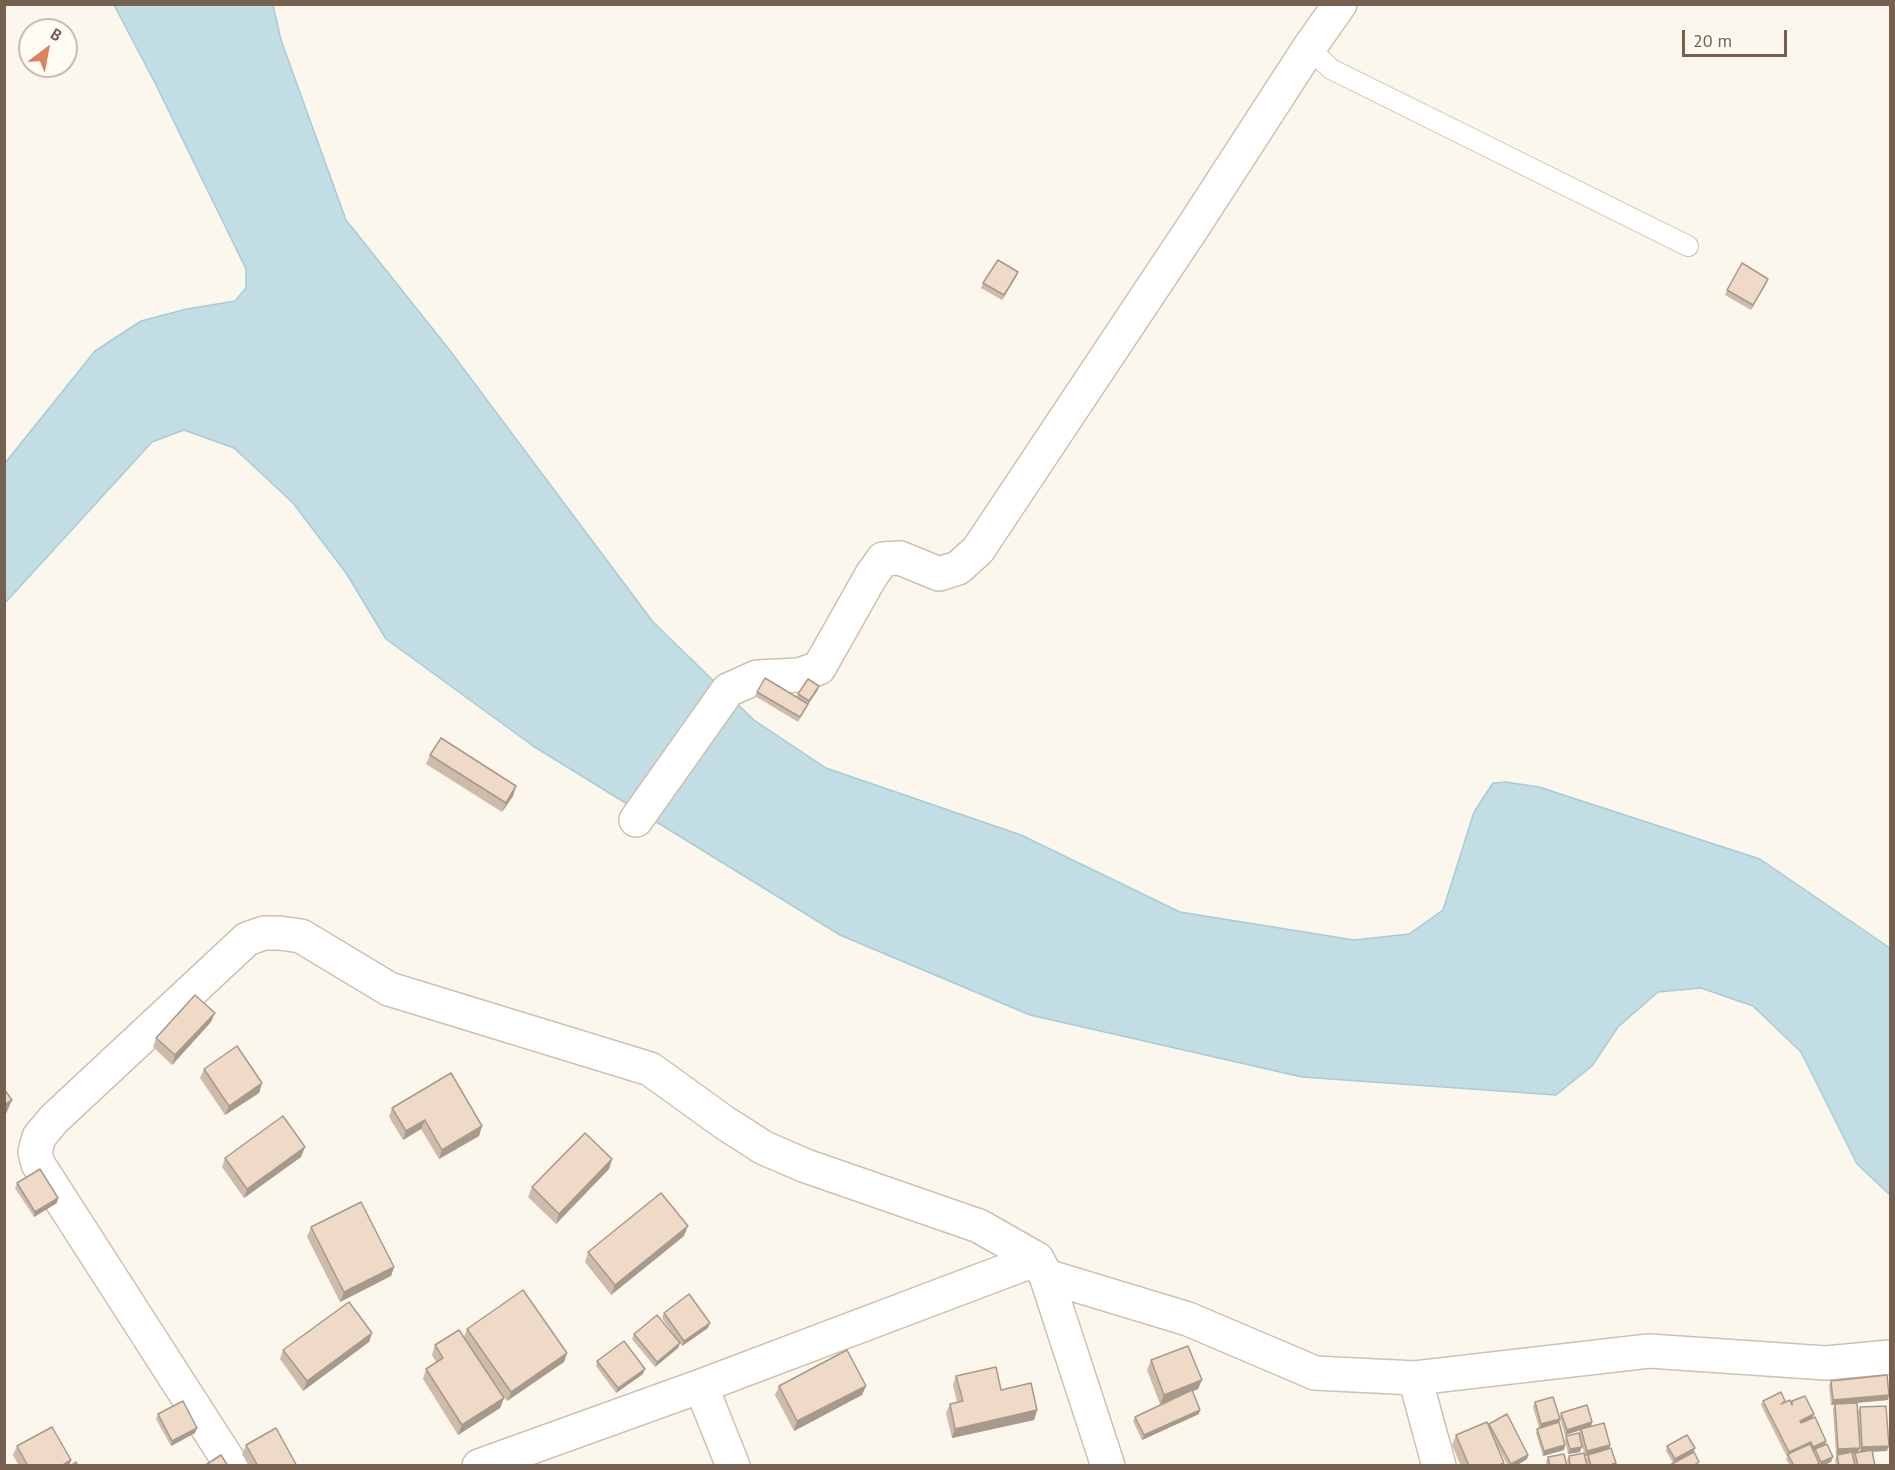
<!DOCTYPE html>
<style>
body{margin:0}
#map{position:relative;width:1895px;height:1470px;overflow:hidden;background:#fcf7ed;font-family:"PT Sans",sans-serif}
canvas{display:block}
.frame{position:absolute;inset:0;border:6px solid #766151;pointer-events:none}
.north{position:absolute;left:18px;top:18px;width:60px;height:60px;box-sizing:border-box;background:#fefbf4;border:2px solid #c8bdb3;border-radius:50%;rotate:32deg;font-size:16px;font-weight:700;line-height:24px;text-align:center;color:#766151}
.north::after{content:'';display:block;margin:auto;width:21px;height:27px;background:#da845e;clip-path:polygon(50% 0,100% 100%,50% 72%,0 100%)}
.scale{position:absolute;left:1682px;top:30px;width:105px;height:27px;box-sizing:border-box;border:3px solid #766151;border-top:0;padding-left:8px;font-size:18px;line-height:21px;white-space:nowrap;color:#766151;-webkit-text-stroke:4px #fefbf4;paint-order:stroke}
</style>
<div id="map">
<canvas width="1895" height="1470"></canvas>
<div class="frame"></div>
<div class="north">B</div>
<div class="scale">20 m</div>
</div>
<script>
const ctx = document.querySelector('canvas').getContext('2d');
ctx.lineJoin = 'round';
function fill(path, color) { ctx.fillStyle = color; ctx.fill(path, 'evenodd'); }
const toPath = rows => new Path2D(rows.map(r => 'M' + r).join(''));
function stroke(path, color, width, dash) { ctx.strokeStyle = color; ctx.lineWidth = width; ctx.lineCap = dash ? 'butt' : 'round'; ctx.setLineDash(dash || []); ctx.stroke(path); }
const water = toPath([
 [114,5,273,5,281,40,346,220,448,348,653,622,754,720,826,768,1021,835,1180,912,1354,940,1409,934,1443,910,1474,812,1493,783,1506,782,1539,787,1760,859,1890,948,1890,1195,1857,1164,1801,1052,1753,1006,1701,988,1658,992,1618,1027,1592,1066,1556,1095,1302,1077,1030,1015,840,935,533,746,386,639,346,573,293,503,234,448,184,430,152,442,5,603,5,463,95,351,141,321,187,309,235,301,246,288,246,269,155,83,114,5]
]);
const service = toPath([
 [1309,48,1331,69,1688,246]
]);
const minor = toPath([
 [636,820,728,690,757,677,799,675,819,668,871,576,883,559,900,558,939,574,958,568,978,550,1195,224,1309,48,1340,4],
 [1046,1276,1108,1466],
 [1415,1378,1439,1466],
 [701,1386,733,1466],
 [232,1466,38,1164,35,1152,39,1137,54,1119,247,939,264,933,279,933,301,936,389,989,650,1069,725,1123,764,1148,806,1166,979,1226,1037,1259],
 [479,1466,701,1386,1037,1259,1046,1276,1188,1319,1315,1373,1415,1378,1649,1351,1826,1363,1890,1357]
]);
const wall = toPath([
 [1018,272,1016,277,1002,300,981,288,983,283],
 [1768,279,1766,284,1751,310,1725,295,1727,290],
 [819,686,817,691,807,706,798,722,755,696,757,692,797,697,798,694],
 [430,755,516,786,513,796,502,812,426,764],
 [211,1022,172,1065,153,1047,156,1038],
 [204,1069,262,1083,259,1093,225,1115,200,1078],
 [392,1108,482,1126,479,1136,439,1159,421,1129,403,1140,389,1117],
 [301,1157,244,1198,222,1167,225,1158],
 [612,1159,609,1169,556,1224,528,1197,532,1187],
 [17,1183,57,1203,34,1217,15,1188],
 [311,1227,394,1267,391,1276,340,1302,307,1237],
 [684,1236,611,1295,585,1262,588,1252],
 [664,1313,708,1328,682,1346,662,1318],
 [467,1329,567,1353,564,1362,507,1401,487,1372,504,1398,500,1408,458,1435,423,1379,426,1369,436,1362,432,1355,435,1345,464,1337],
 [372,1333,369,1342,303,1391,280,1359,283,1350],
 [634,1334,680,1343,678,1348,655,1367,632,1339],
 [1151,1360,1198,1389,1192,1392,1199,1414,1142,1440,1133,1421,1135,1417,1169,1401,1160,1404,1147,1370],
 [597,1361,643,1374,616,1393,596,1366],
 [956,1376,1001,1390,1037,1410,1034,1420,952,1438,946,1413,950,1404,957,1402,953,1385],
 [1831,1381,1889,1395,1888,1400,1857,1403,1858,1453,1860,1452,1858,1412,1860,1407,1887,1451,1872,1452,1875,1466,1855,1466,1854,1460,1855,1466,1836,1466,1835,1460,1837,1455,1845,1454,1836,1454,1833,1409,1834,1405,1831,1405,1829,1386],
 [779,1386,866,1386,862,1395,794,1431,775,1395],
 [1763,1401,1791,1403,1792,1401,1814,1414,1812,1418,1826,1441,1825,1445,1833,1457,1831,1462,1822,1466,1790,1466,1786,1459,1787,1457,1761,1405],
 [1535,1402,1560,1417,1561,1413,1592,1422,1591,1426,1610,1445,1609,1448,1616,1463,1615,1466,1588,1466,1586,1459,1587,1455,1585,1456,1587,1466,1568,1466,1567,1461,1569,1456,1584,1453,1579,1434,1580,1430,1565,1435,1560,1419,1559,1422,1565,1445,1564,1450,1543,1456,1536,1433,1537,1429,1539,1428,1533,1407],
 [158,1414,195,1433,171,1446,156,1419],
 [1489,1424,1528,1455,1527,1459,1516,1466,1508,1466,1498,1447,1504,1463,1503,1466,1461,1466,1452,1445,1456,1435,1489,1426],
 [1566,1436,1580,1452,1568,1454,1565,1440],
 [246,1445,297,1466,249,1466,242,1454],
 [17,1446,69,1466,19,1466,13,1455],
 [1667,1446,1693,1452,1673,1463,1666,1451],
 [1548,1457,1567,1466,1547,1466,1546,1462]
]);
const shadedWall = toPath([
 [1018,272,1016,277,1002,300,1004,295],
 [1768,279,1766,284,1751,310,1753,305],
 [819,686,817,691,807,706,798,722,809,701],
 [516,786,513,796,502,812,506,803],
 [215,1013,211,1022,172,1065,175,1055],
 [262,1083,259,1093,225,1115,229,1106],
 [12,1100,6,1114,4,1115,4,1105],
 [425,1120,421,1129,403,1140,406,1131],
 [482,1126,479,1136,439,1159,442,1150],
 [305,1147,301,1157,244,1198,247,1189],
 [612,1159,609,1169,556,1224,559,1214],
 [58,1198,57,1203,34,1217,35,1212],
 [688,1226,684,1236,611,1295,615,1285],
 [394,1267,391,1276,340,1302,344,1292],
 [710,1323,708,1328,682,1346,684,1341],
 [372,1333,369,1342,303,1391,307,1381],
 [680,1343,678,1348,655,1367,657,1362],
 [567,1353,564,1362,507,1401,511,1392],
 [645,1369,643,1374,616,1393,618,1388],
 [1202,1380,1198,1389,1160,1404,1164,1395],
 [866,1386,862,1395,794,1431,797,1421],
 [1889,1395,1888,1400,1831,1405,1833,1400],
 [504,1398,500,1408,458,1435,462,1425],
 [1037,1410,1034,1420,952,1438,955,1429],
 [1200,1410,1199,1414,1142,1440,1144,1435],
 [1814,1414,1812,1419,1798,1426,1800,1421],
 [1560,1419,1558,1424,1539,1429,1541,1424],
 [1592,1422,1591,1427,1565,1435,1567,1430],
 [197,1428,195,1433,171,1446,172,1441],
 [1826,1441,1824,1446,1811,1452,1813,1447],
 [1811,1442,1809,1446,1788,1454,1787,1457,1789,1452],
 [1565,1445,1564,1450,1543,1456,1544,1451],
 [1610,1445,1609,1450,1585,1456,1587,1451],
 [1889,1446,1887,1451,1860,1452,1862,1447],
 [1582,1447,1580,1452,1568,1454,1570,1449],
 [1695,1448,1693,1453,1673,1464,1675,1459],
 [1860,1448,1858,1453,1836,1454,1838,1449],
 [1528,1455,1527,1459,1516,1466,1511,1466,1511,1464],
 [1833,1457,1831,1462,1822,1466,1820,1466,1821,1462],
 [71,1460,69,1466,61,1466]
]);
const building = toPath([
 [998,260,1018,272,1004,295,983,283,998,260],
 [1742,263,1768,279,1753,305,1727,290,1742,263],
 [765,678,808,704,800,717,757,692,765,678],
 [808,679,819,686,809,701,798,694,808,679],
 [441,738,516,786,506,803,430,755,441,738],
 [195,995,215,1013,175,1055,156,1038,195,995],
 [237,1046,262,1083,229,1106,204,1069,237,1046],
 [451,1073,482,1126,442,1150,425,1120,406,1131,392,1108,451,1073],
 [4,1089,12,1100,4,1105,4,1089],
 [283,1116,305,1147,247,1189,225,1158,283,1116],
 [585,1133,612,1159,559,1214,532,1187,585,1133],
 [40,1169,58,1198,35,1212,17,1183,40,1169],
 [661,1193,688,1226,615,1285,588,1252,661,1193],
 [361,1202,394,1267,344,1292,311,1227,361,1202],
 [523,1290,567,1353,511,1392,467,1329,523,1290],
 [689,1294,710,1323,684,1341,664,1313,689,1294],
 [349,1302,372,1333,307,1381,283,1350,349,1302],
 [657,1315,680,1343,657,1362,634,1334,657,1315],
 [459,1330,504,1398,462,1425,426,1369,443,1358,435,1345,459,1330],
 [624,1341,645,1369,618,1388,597,1361,624,1341],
 [1188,1346,1202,1380,1164,1395,1151,1360,1188,1346],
 [847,1350,866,1386,797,1421,779,1386,847,1350],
 [996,1367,1001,1390,1031,1383,1037,1410,955,1429,950,1404,963,1401,956,1376,996,1367],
 [1887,1375,1889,1395,1833,1400,1831,1381,1887,1375],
 [1192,1390,1200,1410,1144,1435,1135,1417,1192,1390],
 [1781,1392,1785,1401,1781,1404,1790,1400,1792,1405,1792,1401,1805,1396,1814,1414,1800,1421,1801,1423,1815,1417,1826,1441,1813,1447,1811,1442,1789,1452,1763,1401,1781,1392],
 [1553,1397,1560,1419,1541,1424,1535,1402,1553,1397],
 [183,1401,197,1428,172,1441,158,1414,183,1401],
 [1857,1403,1860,1448,1838,1449,1835,1404,1857,1403],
 [1587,1405,1592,1422,1567,1430,1561,1413,1587,1405],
 [1886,1406,1889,1446,1862,1447,1860,1407,1886,1406],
 [1507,1414,1528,1455,1511,1464,1489,1424,1507,1414],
 [1487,1422,1504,1463,1497,1466,1469,1466,1456,1435,1487,1422],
 [1559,1422,1565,1445,1544,1451,1537,1429,1559,1422],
 [1604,1423,1610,1445,1587,1451,1581,1429,1604,1423],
 [52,1427,71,1460,61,1466,28,1466,17,1446,52,1427],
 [276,1428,297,1466,258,1466,246,1445,276,1428],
 [1579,1433,1582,1447,1570,1449,1566,1436,1579,1433],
 [1687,1435,1695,1448,1675,1459,1667,1446,1687,1435],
 [1810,1444,1819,1463,1815,1466,1794,1466,1788,1454,1810,1444],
 [1827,1444,1833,1457,1821,1462,1815,1449,1827,1444],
 [1611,1448,1616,1463,1607,1466,1591,1466,1588,1455,1611,1448],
 [1872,1450,1875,1466,1858,1466,1855,1453,1872,1450],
 [1694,1452,1699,1462,1693,1466,1668,1466,1694,1452],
 [1852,1452,1855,1466,1839,1466,1837,1455,1852,1452],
 [1584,1453,1587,1466,1570,1466,1569,1456,1584,1453],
 [1564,1454,1567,1466,1550,1466,1548,1457,1564,1454],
 [221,1455,228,1466,204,1466,221,1455],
 [76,1462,78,1466,70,1466,76,1462]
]);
fill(water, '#c2dde4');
stroke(water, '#a9cbd5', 1.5);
stroke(service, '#cec1b3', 22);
stroke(minor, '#cec1b3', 36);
stroke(service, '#fff', 20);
stroke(minor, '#fff', 33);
fill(wall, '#cebbab');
fill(shadedWall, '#a7998b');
fill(building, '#efdac7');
stroke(building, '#a7998b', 1.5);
</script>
